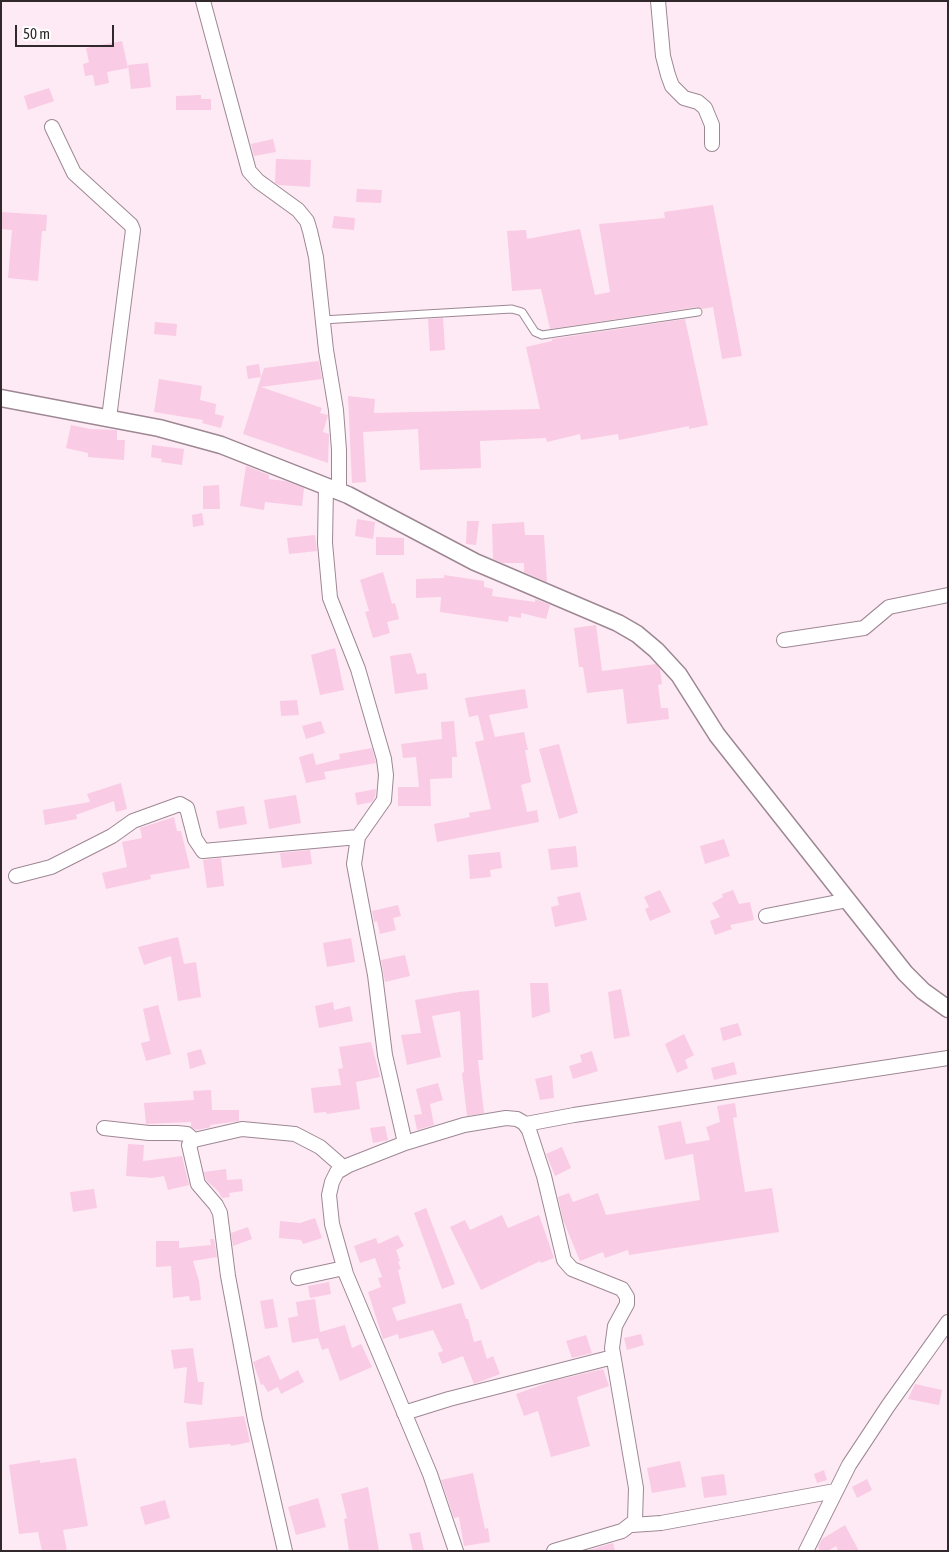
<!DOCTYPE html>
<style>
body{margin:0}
#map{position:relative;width:949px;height:1552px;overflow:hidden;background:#feeaf5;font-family:"Asap Condensed",sans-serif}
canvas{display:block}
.frame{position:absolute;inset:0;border:2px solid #31282c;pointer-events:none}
.scale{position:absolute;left:15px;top:25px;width:99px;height:22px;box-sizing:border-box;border:2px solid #31282c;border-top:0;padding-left:6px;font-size:15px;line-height:18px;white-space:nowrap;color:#31282c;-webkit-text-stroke:4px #fefefe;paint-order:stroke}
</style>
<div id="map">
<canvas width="949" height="1552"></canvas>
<div class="frame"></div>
<div class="scale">50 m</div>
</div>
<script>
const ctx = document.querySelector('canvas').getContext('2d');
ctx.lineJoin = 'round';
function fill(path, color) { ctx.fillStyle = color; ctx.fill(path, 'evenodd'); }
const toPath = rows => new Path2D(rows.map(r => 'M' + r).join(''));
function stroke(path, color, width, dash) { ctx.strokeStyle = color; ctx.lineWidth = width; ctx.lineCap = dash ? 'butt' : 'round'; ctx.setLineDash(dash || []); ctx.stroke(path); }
const building = toPath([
 [122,41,128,68,107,72,109,83,95,86,93,75,85,76,83,64,89,62,86,48],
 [148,63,151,87,131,89,128,65],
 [49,88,54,101,28,110,24,96],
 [201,95,201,99,211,99,211,110,176,110,176,96],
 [273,139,276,152,254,156,251,144],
 [276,159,311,160,310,187,279,185,275,183],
 [357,189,382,190,381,203,356,202],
 [713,205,742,356,722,359,713,307,702,309,697,307,550,329,541,289,512,291,507,231,526,230,527,239,580,229,595,295,610,292,599,224,665,218,664,212],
 [1,212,47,215,46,231,42,231,38,281,8,278,12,230,1,229],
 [334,216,355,218,354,230,332,228],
 [443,318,445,350,430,351,428,319],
 [685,319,708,425,689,429,689,426,619,440,618,434,581,440,580,434,547,442,546,438,480,441,481,468,420,470,418,429,363,432,366,482,352,483,348,396,375,399,374,413,540,409,526,347,552,341,552,339],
 [155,322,177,324,176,336,154,334],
 [319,361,322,379,261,387,322,408,320,413,328,415,323,432,329,434,328,463,243,434,264,368],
 [259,364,261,377,248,379,246,366],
 [159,379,202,386,200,400,216,404,215,414,224,416,221,428,202,423,203,420,154,412],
 [71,425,90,429,117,430,117,440,125,440,124,460,88,457,88,453,66,448],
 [152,445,184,449,182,465,161,462,162,459,151,457],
 [246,466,269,475,269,479,285,481,304,488,302,506,265,502,264,510,240,506],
 [219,485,220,509,203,509,203,486],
 [202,513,204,525,193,527,192,515],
 [357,519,375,522,373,539,355,536],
 [467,521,479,521,476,545,466,544],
 [524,522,525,535,544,535,547,582,524,572,524,563,503,563,493,559,492,524],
 [315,535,317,551,289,554,287,538],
 [376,537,404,538,404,555,376,555],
 [383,572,392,604,395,603,399,619,387,622,390,633,373,638,365,612,369,611,360,580],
 [444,575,484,581,484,587,493,589,492,596,535,602,535,599,538,600,550,605,546,619,521,613,521,618,509,616,508,622,440,612,441,597,416,598,416,579,444,578],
 [596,625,602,671,656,664,660,669,662,684,658,685,661,708,668,708,669,719,627,724,623,689,587,693,583,667,579,667,574,628],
 [335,648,344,690,320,695,311,655],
 [411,653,417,674,426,673,428,689,395,694,390,656],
 [525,689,528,708,489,715,495,737,524,732,528,750,525,750,531,782,521,785,527,812,537,810,539,822,437,842,434,824,470,817,469,813,491,809,475,742,484,740,478,715,469,717,465,698],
 [297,700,299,715,281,716,280,701],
 [321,721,325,733,306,739,302,726],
 [454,721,457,757,452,757,452,778,430,779,431,806,398,806,398,787,419,787,416,757,403,758,401,744,442,739,441,722],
 [559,744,578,813,559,819,539,749],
 [372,748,376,763,324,772,326,779,306,783,299,757,313,753,316,765,340,759,339,754],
 [121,783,127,809,116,812,114,801,76,815,77,819,45,825,43,810,90,802,87,794],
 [376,789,375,797,372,802,357,805,355,793],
 [296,795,301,823,269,829,264,800],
 [244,806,247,824,219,829,216,811],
 [174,817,177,831,181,831,190,868,150,875,151,879,106,889,102,873,127,867,122,842,142,838,140,828],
 [724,839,730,856,705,864,700,846],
 [576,846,578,867,551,870,548,849],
 [310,850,312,864,282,868,280,853],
 [500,852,502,868,490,870,491,877,470,879,468,855],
 [221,858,224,886,207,888,203,860],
 [660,890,671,912,650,921,645,909,649,907,644,897],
 [733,890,739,904,750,902,754,920,730,925,732,929,715,935,710,921,720,917,712,903,723,897,722,894],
 [580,892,587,920,555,927,551,907,559,905,557,897],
 [398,905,401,916,393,918,396,930,380,934,377,921,374,922,372,911],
 [178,937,184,964,196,962,201,997,178,1001,171,956,144,965,138,947],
 [351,938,355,962,327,967,323,943],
 [405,955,410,976,385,982,381,960],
 [530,983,548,983,550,1012,532,1018],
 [621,989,630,1036,614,1039,608,992],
 [479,990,483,1060,478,1060,484,1113,467,1116,462,1073,464,1072,460,1011,432,1016,441,1057,407,1065,401,1035,421,1033,415,1000,459,992],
 [333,1002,334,1010,350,1006,353,1021,319,1028,315,1006],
 [158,1005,171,1054,146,1061,141,1043,150,1041,143,1009],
 [738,1023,742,1035,723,1041,720,1028],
 [684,1034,694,1055,685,1060,688,1068,677,1073,665,1044],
 [371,1042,380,1077,356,1082,360,1109,327,1114,326,1112,314,1113,311,1088,341,1085,338,1069,343,1068,339,1047],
 [201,1049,206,1064,190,1069,187,1053],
 [592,1051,598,1071,573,1079,569,1066,582,1062,580,1055],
 [734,1062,737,1074,714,1080,711,1068],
 [552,1075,554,1098,540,1100,535,1079],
 [438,1083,443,1100,430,1104,434,1125,417,1130,414,1115,422,1114,416,1089],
 [211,1090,212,1110,239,1110,239,1121,210,1125,211,1127,196,1130,191,1127,191,1122,146,1124,144,1103,194,1100,193,1091],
 [735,1103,737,1117,733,1118,745,1192,772,1188,779,1232,629,1255,628,1250,605,1258,603,1252,580,1261,563,1220,558,1197,569,1193,573,1202,598,1193,606,1215,700,1200,693,1154,665,1160,658,1126,681,1121,686,1144,710,1140,706,1127,720,1122,717,1106],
 [385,1126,388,1140,373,1143,370,1128],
 [128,1144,144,1145,143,1161,182,1156,189,1185,168,1190,164,1176,152,1178,126,1176],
 [562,1147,571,1168,555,1176,546,1154],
 [226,1169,227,1180,242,1179,243,1191,229,1193,230,1197,222,1198,218,1191,206,1180,204,1172],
 [94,1189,97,1208,73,1212,70,1192],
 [426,1208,455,1284,442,1289,414,1213],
 [502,1215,508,1228,539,1215,554,1258,541,1263,540,1261,481,1290,450,1227,465,1220,470,1230],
 [315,1218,322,1238,303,1244,301,1240,279,1238,280,1221,300,1223],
 [248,1227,252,1239,233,1246,231,1233],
 [398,1235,404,1246,396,1250,400,1261,398,1262,401,1269,398,1270,406,1303,392,1308,397,1321,461,1303,466,1319,468,1319,474,1342,481,1340,487,1359,493,1356,500,1374,474,1384,463,1356,442,1364,438,1353,443,1351,433,1330,399,1339,398,1334,383,1339,368,1292,381,1287,378,1278,382,1277,375,1258,360,1263,354,1246,376,1238,378,1244],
 [210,1239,214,1239,217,1257,193,1261,199,1281,201,1300,190,1301,189,1296,173,1298,171,1266,156,1267,156,1241,179,1241,179,1248,211,1245],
 [329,1282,331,1294,310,1298,308,1286],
 [273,1299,278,1327,265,1329,260,1301],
 [315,1299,320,1332,345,1325,352,1348,361,1344,372,1367,340,1381,328,1348,322,1350,318,1338,292,1343,288,1318,298,1316,296,1302],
 [641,1334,644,1345,627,1350,624,1338],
 [586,1335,592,1353,572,1358,566,1341],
 [193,1348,198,1382,204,1382,202,1405,184,1403,187,1367,174,1369,171,1350],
 [269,1355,280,1380,298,1370,304,1382,281,1394,278,1387,268,1392,263,1384,261,1385,253,1362],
 [603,1369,609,1386,577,1397,590,1446,551,1457,538,1411,524,1416,516,1394,553,1381],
 [915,1384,942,1390,939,1405,908,1399],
 [244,1416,250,1442,231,1446,230,1444,189,1448,186,1422],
 [76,1458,88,1526,63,1530,67,1551,42,1551,38,1532,19,1534,9,1465,40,1460,40,1463],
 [680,1461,686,1487,652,1493,647,1468],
 [824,1470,827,1480,817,1483,814,1474],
 [473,1473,485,1529,488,1528,490,1542,464,1546,459,1517,454,1518,441,1480],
 [724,1474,727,1495,704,1498,701,1477],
 [867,1479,872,1490,857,1498,852,1487],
 [368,1487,379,1551,349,1551,344,1519,347,1518,341,1494],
 [318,1498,326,1527,296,1535,288,1507],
 [165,1500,170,1518,145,1525,140,1507],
 [845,1525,859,1551,838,1551,836,1546,828,1551,820,1551,818,1547,822,1539],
 [420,1532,424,1551,413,1551,409,1534],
 [613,1543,615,1551,586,1551]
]);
const service = toPath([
 [322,320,512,309,522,312,535,332,542,335,698,312]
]);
const minor = toPath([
 [203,1,249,171,258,181,298,210,307,221,310,231,316,257,326,350,336,410,339,450,339,491],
 [658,1,663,56,668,75,672,86,684,98,698,102,705,108,712,125,712,144],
 [52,127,74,173,131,225,133,230,109,418],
 [326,486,325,543,330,598,358,669,384,759,386,775,384,800,358,837,354,864,375,975,385,1055,405,1143,349,1165,337,1172,332,1182,329,1195,332,1224,346,1274,430,1474,456,1551],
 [784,640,864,628,889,607,948,595],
 [16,876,51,867,112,836,133,821,180,804,187,808,195,839,203,851,358,837],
 [766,916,848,900],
 [526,1124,574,1115,948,1058],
 [104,1128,149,1133,177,1133,187,1134,194,1140],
 [405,1143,464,1125,506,1118,517,1119,524,1123,529,1130,544,1176,564,1260,572,1269,622,1289,627,1297,627,1304,615,1326,612,1348,636,1488,635,1521,622,1531,554,1551],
 [298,1278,344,1268],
 [404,1413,449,1399,613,1357],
 [632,1525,661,1523,835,1491],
 [285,1551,255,1420,228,1276,220,1213,216,1205,198,1184,189,1145,194,1140,242,1129,295,1134,320,1147,343,1167],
 [806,1551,849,1465,888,1406,948,1322]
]);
const tertiary = toPath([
 [1,398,159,428,221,445,348,495,475,562,618,623,637,634,656,650,679,675,717,735,905,973,923,991,948,1009]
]);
fill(building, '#facbe4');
stroke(service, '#9d8793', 9);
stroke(minor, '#9d8793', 16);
stroke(tertiary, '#9d8793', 19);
stroke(service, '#fff', 7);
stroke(minor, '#fff', 14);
stroke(tertiary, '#fff', 16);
</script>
